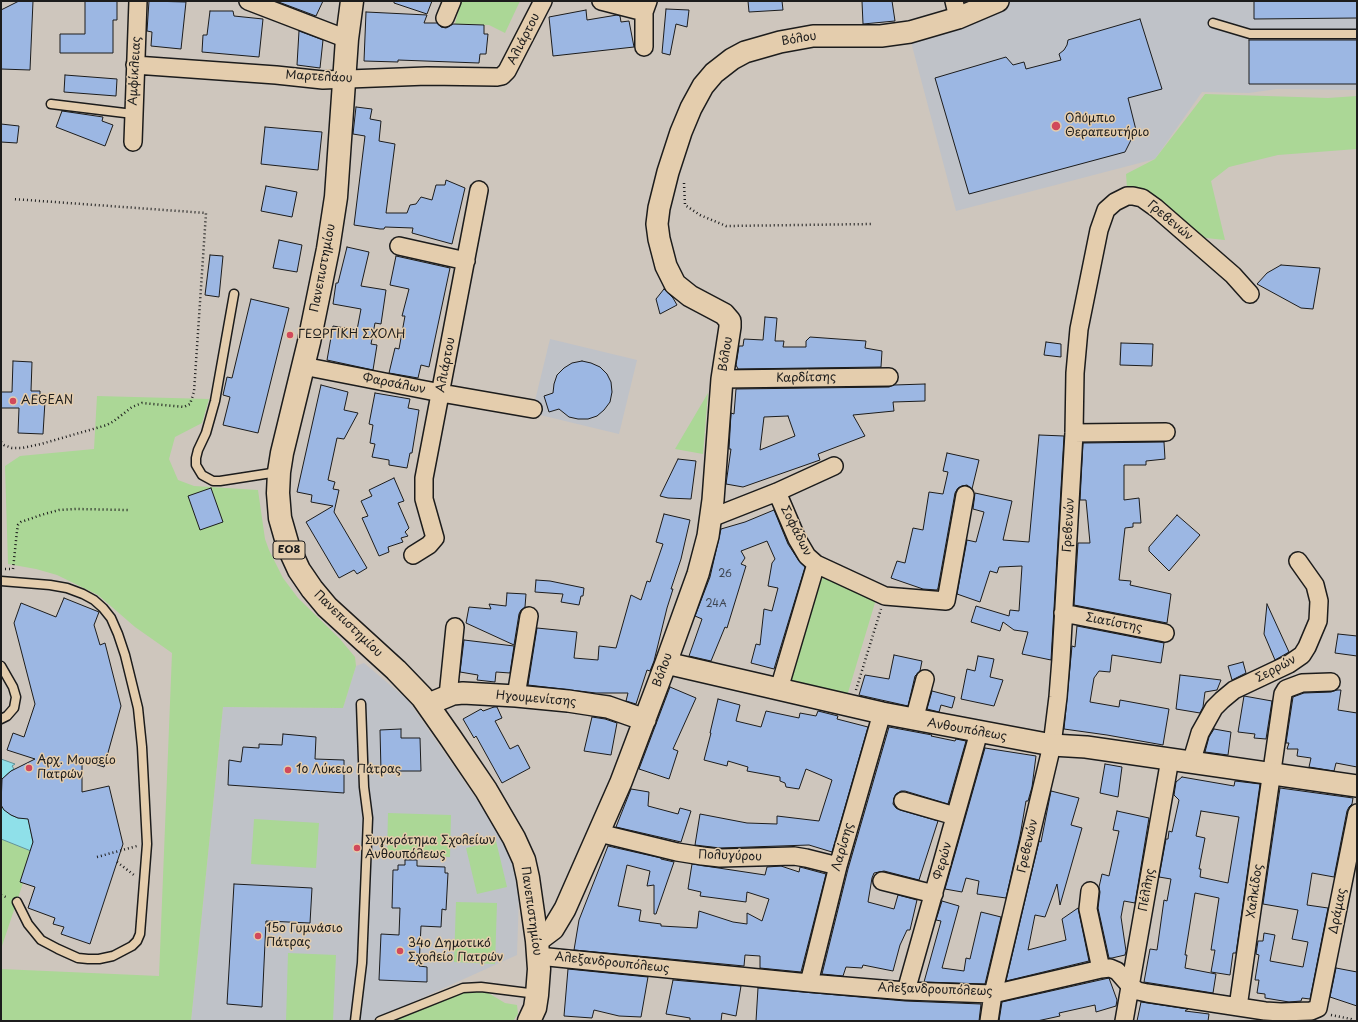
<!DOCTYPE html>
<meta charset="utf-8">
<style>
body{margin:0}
#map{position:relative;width:1358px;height:1022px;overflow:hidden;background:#cec6bd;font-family:"Playpen Sans",sans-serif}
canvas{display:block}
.frame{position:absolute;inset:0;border:2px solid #1c1c1c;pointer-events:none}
</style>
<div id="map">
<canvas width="1358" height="1022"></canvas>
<div class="frame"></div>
</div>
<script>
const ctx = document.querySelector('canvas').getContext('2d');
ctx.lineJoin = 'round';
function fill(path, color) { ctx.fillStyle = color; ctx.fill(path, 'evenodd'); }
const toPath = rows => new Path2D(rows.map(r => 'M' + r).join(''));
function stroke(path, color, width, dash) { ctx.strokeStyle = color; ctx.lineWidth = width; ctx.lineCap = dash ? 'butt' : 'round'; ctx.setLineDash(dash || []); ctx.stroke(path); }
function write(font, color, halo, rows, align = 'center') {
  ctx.font = font + ' "Playpen Sans",sans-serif'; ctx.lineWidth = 3; ctx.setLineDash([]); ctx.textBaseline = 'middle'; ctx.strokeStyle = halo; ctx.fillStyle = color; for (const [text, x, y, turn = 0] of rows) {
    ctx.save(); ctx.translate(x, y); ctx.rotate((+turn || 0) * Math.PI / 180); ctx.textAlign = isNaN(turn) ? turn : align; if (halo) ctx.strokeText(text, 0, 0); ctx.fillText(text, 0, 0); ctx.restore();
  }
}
const built = toPath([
 [1013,1,1357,1,1357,90,1277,89,1249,93,1202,92,1155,159,956,211,911,42],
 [550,339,637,360,619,434,532,413],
 [364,663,408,700,497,829,513,866,519,895,517,955,371,1021,341,1020,340,1021,191,1021,223,707,343,708,356,666]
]);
const green = toPath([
 [461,1,520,1,505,33,489,25,455,24],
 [1205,94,1328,98,1357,96,1357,149,1278,155,1229,167,1211,181,1225,240,1206,238,1191,231,1127,188,1126,174,1155,159],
 [708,393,703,454,675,449],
 [97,396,209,399,202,423,175,437,169,459,178,480,194,486,258,490,265,539,269,550,283,578,298,598,340,639,355,657,356,666,343,708,223,707,191,1021,1,1021,1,969,159,976,172,653,135,627,98,595,57,575,36,569,8,564,5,466,20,456,94,449],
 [819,572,877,596,847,696,786,681],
 [388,813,451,815,450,857,387,855],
 [254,819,319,823,316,868,251,864],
 [1,839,31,851,23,883,1,949],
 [496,841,507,887,477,894,466,848],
 [456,902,497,903,495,964,454,962],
 [288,953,336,955,333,1021,286,1021],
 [471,991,485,991,505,1003,517,1005,518,1014,513,1021,385,1021,461,993]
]);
const water = toPath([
 [1,759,15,764,12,766,14,769,7,774,1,781,1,759],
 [1,805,6,811,11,815,18,818,28,818,33,842,31,851,1,839,1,805]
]);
const building = toPath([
 [19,1,33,1,30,70,1,69,1,10,19,1],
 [85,1,117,1,117,20,113,20,113,53,60,53,60,34,85,34,85,1],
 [149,1,186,2,181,49,151,46,152,32,147,31,149,1],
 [276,1,323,1,316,16,276,1],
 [394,1,432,1,427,14,394,3,394,1],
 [748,1,782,1,783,10,749,12,748,1],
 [862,1,892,1,895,21,863,24,862,1],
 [1254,1,1357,1,1357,18,1254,19,1254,1],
 [666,9,689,10,687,27,676,24,670,55,662,53,666,9],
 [586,10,587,20,617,15,620,16,621,22,629,21,634,47,553,56,549,17,586,10],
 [210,11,233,11,234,16,263,19,259,57,202,52,203,35,207,35,210,11],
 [366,12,427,15,424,23,437,23,441,27,446,28,453,24,484,25,484,34,488,34,486,54,480,54,479,63,398,60,398,62,364,61,366,12],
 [1140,19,1162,89,1128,98,1136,130,1125,152,969,194,935,78,1006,57,1013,65,1024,62,1026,69,1061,60,1059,54,1064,50,1067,45,1068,40,1140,19],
 [299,31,323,40,320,68,297,65,299,31],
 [1249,40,1357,40,1357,84,1249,84,1249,40],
 [65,75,117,79,116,96,64,92,65,75],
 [356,107,372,109,370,119,381,121,379,141,395,144,386,213,407,213,410,205,416,204,421,197,432,200,436,185,445,185,446,180,465,188,452,244,412,233,413,228,385,227,384,229,380,229,354,225,365,136,353,134,356,107],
 [62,111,103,117,102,121,113,125,105,146,56,127,62,111],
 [1,124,19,126,17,143,1,142,1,124],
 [265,127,322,132,318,170,261,164,265,127],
 [266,186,297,192,292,217,261,211,266,186],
 [279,240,302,245,297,272,273,268,279,240],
 [347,247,369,252,361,286,386,290,381,324,375,323,371,344,377,345,373,370,327,360,333,326,357,330,361,309,333,304,336,283,338,283,347,247],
 [210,255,223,256,219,297,205,295,210,255],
 [396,256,450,268,429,367,421,365,418,378,389,373,395,348,399,349,405,316,402,316,409,289,390,285,396,256],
 [1281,265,1320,268,1313,309,1301,308,1257,284,1267,273,1281,265],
 [664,289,673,298,677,305,660,314,656,299,664,289],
 [251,299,289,308,258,433,223,425,230,397,223,395,227,377,232,378,251,299],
 [765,317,777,318,775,341,784,341,783,347,806,347,806,341,810,337,866,341,865,348,882,351,881,367,738,369,736,365,739,346,743,346,744,339,763,340,765,317],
 [1046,342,1061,344,1061,357,1044,355,1046,342],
 [1121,343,1153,344,1152,366,1120,365,1121,343],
 [13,361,32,362,31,391,40,391,40,401,45,401,43,434,18,433,19,408,1,408,1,392,12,392,13,361],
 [582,361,591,363,600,367,607,374,611,382,612,392,610,402,604,410,597,416,588,419,578,419,569,417,559,409,549,412,544,396,553,393,554,384,557,375,564,368,572,363,582,361],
 [925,384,925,401,893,402,894,411,853,415,865,436,818,454,820,460,743,487,726,484,731,449,729,449,731,413,734,414,736,389,889,387,894,385,925,384],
 [788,416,795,436,760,450,764,417,788,416],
 [321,385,348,392,344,410,358,413,344,439,337,438,328,480,335,482,333,489,339,490,334,512,367,568,357,574,354,570,339,578,306,522,333,506,311,502,312,495,297,492,321,385],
 [375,393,410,399,408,408,419,410,412,453,410,453,407,468,389,465,389,460,372,457,375,444,370,443,373,425,369,424,375,393],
 [1039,435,1064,436,1051,660,1022,654,1028,632,1014,630,1003,622,1000,631,971,622,976,606,1009,616,1010,610,1019,611,1022,566,999,567,997,573,990,571,980,602,957,594,967,540,976,542,984,512,973,509,975,493,1012,501,1003,540,1029,542,1039,435],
 [1164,442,1165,459,1146,461,1146,465,1124,465,1124,500,1139,498,1141,523,1133,523,1133,527,1125,528,1119,580,1131,581,1130,585,1171,594,1167,623,1074,605,1078,543,1090,543,1086,500,1080,500,1083,443,1164,442],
 [947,453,979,460,972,489,967,485,962,486,958,488,955,493,938,588,937,590,923,589,891,578,897,561,905,563,913,528,923,530,929,492,943,494,948,472,943,471,947,453],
 [678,459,696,461,691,499,668,498,660,496,678,459],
 [394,478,404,501,398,503,409,528,405,532,408,536,401,538,403,542,388,547,389,552,379,556,362,518,368,516,361,501,372,496,369,490,394,478],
 [211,488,223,522,200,530,188,496,211,488],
 [774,510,788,544,799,561,805,567,774,669,751,663,756,644,760,645,764,609,772,611,778,588,768,586,772,563,775,559,767,541,741,551,745,558,741,564,746,566,727,628,725,627,711,661,689,656,702,619,695,616,710,577,721,529,745,522,774,510],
 [664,514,690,520,681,559,671,589,673,589,667,608,654,661,650,671,647,670,636,704,626,701,628,693,596,693,528,685,537,628,577,632,574,658,598,660,599,646,616,648,631,595,641,600,647,581,650,582,663,544,656,542,664,514],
 [1177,515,1200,535,1169,571,1149,551,1149,547,1177,515],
 [536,580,550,581,584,588,583,596,581,596,579,605,561,602,563,594,535,592,536,580],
 [507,593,526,594,525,607,521,610,519,614,514,645,466,623,469,607,491,609,489,604,506,606,507,593],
 [64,598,99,612,94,625,100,645,105,643,121,706,104,767,82,760,82,792,109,786,123,844,90,944,61,934,64,927,53,924,55,918,28,908,35,887,20,882,33,842,28,819,18,818,11,815,4,810,1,805,2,779,11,771,35,759,7,750,13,733,24,737,35,704,14,623,21,603,56,617,64,598],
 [1267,604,1289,652,1275,660,1264,634,1267,604],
 [1077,626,1164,643,1161,663,1112,655,1110,672,1099,671,1094,678,1090,702,1119,707,1120,700,1169,709,1163,745,1107,735,1064,729,1072,646,1075,647,1077,626],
 [1338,634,1357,636,1357,656,1335,653,1338,634],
 [464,640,514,646,510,673,496,672,495,682,477,680,478,675,460,672,464,640],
 [894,655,922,661,920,671,915,676,908,706,859,695,865,675,889,679,894,655],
 [978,656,994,659,990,677,1003,680,994,706,961,699,967,669,975,671,978,656],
 [1243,662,1246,673,1232,680,1228,666,1243,662],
 [1180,675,1221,680,1217,690,1205,692,1203,707,1200,713,1176,709,1180,675],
 [670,687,696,698,673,749,678,751,669,779,639,769,670,687],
 [1337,690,1341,690,1338,710,1357,713,1357,767,1336,763,1334,771,1309,767,1311,758,1297,756,1298,749,1287,749,1289,743,1286,743,1293,697,1304,693,1331,692,1337,690],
 [932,691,955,697,952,708,941,705,939,712,927,709,932,691],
 [1244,696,1272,701,1266,739,1254,738,1255,734,1238,732,1244,696],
 [718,699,740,705,736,721,761,727,766,711,799,718,800,713,816,716,818,711,838,716,837,719,868,727,832,852,809,845,720,848,695,845,700,814,747,823,777,824,777,816,819,821,832,780,806,769,799,789,786,787,785,783,780,781,780,777,747,771,748,767,728,761,727,766,704,760,711,733,710,733,718,699],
 [494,707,497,707,502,718,495,721,510,749,518,745,530,768,502,783,476,736,474,738,463,719,481,709,483,711,494,707],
 [592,717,605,719,617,723,611,755,584,751,592,717],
 [889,727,932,735,931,736,955,741,956,739,966,741,948,804,905,791,901,791,896,794,894,798,893,804,896,808,900,810,938,821,919,880,884,871,874,873,872,878,868,902,894,909,898,895,917,900,910,930,907,930,900,945,893,971,863,965,862,968,846,967,843,976,822,974,848,869,889,727],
 [401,729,401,738,420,738,421,771,381,771,380,730,401,729],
 [1214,729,1231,732,1228,755,1205,752,1209,737,1214,729],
 [283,734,316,737,315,759,344,760,344,793,228,785,229,760,241,762,243,747,259,748,259,744,282,745,283,734],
 [985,748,1036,756,1032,787,1028,801,1026,801,1020,836,1006,898,977,894,979,881,966,878,962,892,945,889,985,748],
 [1105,764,1122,767,1118,797,1100,793,1105,764],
 [1182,777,1234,786,1235,781,1260,784,1236,953,1233,953,1230,975,1211,972,1215,950,1211,950,1219,898,1195,893,1185,955,1187,955,1185,968,1216,974,1213,993,1144,982,1150,949,1157,950,1164,900,1167,901,1171,879,1159,877,1166,839,1168,839,1169,831,1172,832,1179,800,1174,795,1176,782,1182,777],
 [1201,811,1239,817,1228,883,1200,877,1201,869,1199,869,1205,838,1196,836,1201,811],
 [1280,788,1353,798,1352,804,1349,807,1347,811,1334,877,1312,873,1307,905,1328,908,1310,999,1302,998,1301,1001,1289,1002,1265,998,1265,994,1257,993,1259,980,1255,980,1259,955,1256,954,1258,941,1263,941,1264,933,1275,935,1270,961,1303,967,1308,942,1292,939,1298,910,1263,904,1280,788],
 [631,789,649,792,648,806,678,814,680,808,691,811,681,842,616,827,631,789],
 [1051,791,1079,798,1071,825,1082,828,1060,905,1057,884,1045,917,1035,915,1028,950,1066,940,1062,919,1078,908,1089,961,1006,981,1039,841,1041,842,1051,791],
 [1117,811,1149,818,1135,903,1124,901,1121,917,1126,951,1125,955,1112,958,1109,958,1098,908,1100,892,1099,887,1102,874,1109,876,1119,831,1113,830,1117,811],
 [608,846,661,858,661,859,674,862,656,914,654,914,654,885,647,886,650,871,627,865,618,906,641,910,639,921,661,924,661,926,697,928,699,911,733,922,747,924,747,913,762,921,769,899,747,892,746,902,700,896,701,892,688,889,692,864,765,875,767,867,781,866,799,872,800,867,826,874,801,972,760,968,760,956,745,955,744,966,574,950,579,920,608,846],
 [405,860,417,860,417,866,445,867,445,873,448,873,446,910,442,909,441,927,421,926,419,966,427,967,427,982,379,980,381,934,399,935,400,908,392,908,393,870,398,870,398,865,405,865,405,860],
 [234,884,312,888,310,923,266,921,262,1007,227,1004,234,884],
 [942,901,959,906,942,968,964,971,966,958,970,959,981,912,1001,917,985,984,924,982,941,921,936,920,942,901],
 [1336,968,1357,972,1357,1006,1330,997,1336,968],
 [568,969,648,977,641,1017,619,1016,594,1010,592,1018,564,1016,568,969],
 [1109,978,1117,1000,1116,1006,1096,1012,1095,1005,1059,1013,1060,1016,1037,1021,999,1021,1002,1002,1109,978],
 [673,980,741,986,736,1016,722,1013,721,1021,690,1021,690,1018,666,1014,673,980],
 [758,988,905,1001,981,1004,979,1021,756,1021,758,988],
 [1141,1002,1188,1009,1185,1011,1209,1014,1208,1021,1137,1021,1141,1002]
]);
const path = toPath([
 [684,183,685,205,700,215,726,226,872,224],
 [1,442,4,445,12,448,22,448,41,444,107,425,114,421,132,407,142,403,184,407,190,404,194,392,206,213,13,199],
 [5,569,13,569,17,531,18,525,21,522,41,515,59,510,76,509,129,510],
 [856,690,881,609],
 [97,857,137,846],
 [117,862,134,875],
 [1,895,8,898],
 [1331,1015,1351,1019,1354,1021]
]);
const service = toPath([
 [1213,23,1250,34,1357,34],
 [51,104,133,114],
 [234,294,215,401,206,433,198,450,196,458,196,465,202,475,213,481,220,481,278,472],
 [1,581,50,585,67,588,83,594,94,600,103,608,111,618,118,634,125,655,138,708,142,747,147,844,140,934,137,941,132,946,113,956,99,959,88,959,78,958,58,949,41,940,28,924,17,902],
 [1,666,13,687,16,697,14,708,7,716,1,719],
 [355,1021,362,963,368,818,364,787,361,704],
 [380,1021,463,988,481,987,537,994]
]);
const minor = toPath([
 [248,1,347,39],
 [601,1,644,12],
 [954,1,958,18],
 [445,18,452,1],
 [644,47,644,12,648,1],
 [135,65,276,75,323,80,427,76,497,77,502,76,507,71,543,1],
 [133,142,138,1],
 [399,246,466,261],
 [303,366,441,393,533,409],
 [722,379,889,377],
 [1074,433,1166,432],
 [777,492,797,539,807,556,816,564,885,596,946,601,965,495],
 [711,518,777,492,834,466],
 [413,555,429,545,435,538,424,499,424,478,479,190],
 [1063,613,1165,633],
 [779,689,816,564],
 [448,696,455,627],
 [516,696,529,616],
 [914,720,925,679],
 [1191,763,1200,733,1214,708,1222,700,1234,690,1289,664,1302,655,1307,647,1318,621,1319,601,1315,585,1298,561],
 [903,801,955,816],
 [599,833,677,852,702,856,720,858,794,856,806,858,838,866],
 [882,881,934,894],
 [1090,891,1088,909,1101,969],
 [538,956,809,983,906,991,993,994,1101,969,1110,968,1117,971,1131,987,1138,991,1147,993,1265,1011,1281,1012,1311,1011,1318,1008,1357,813],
 [809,983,838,866,882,713],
 [906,991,979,732],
 [1238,1007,1283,694,1286,689,1302,683,1331,682],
 [989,1021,993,994,1052,745,1058,697,1061,659,1074,433,1075,373,1079,329,1099,230,1106,210,1115,202,1127,196,1133,196,1142,198,1156,208,1233,275,1250,294],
 [1124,1021,1170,759]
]);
const tertiary = toPath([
 [666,663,882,713,1052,745,1086,747,1357,786],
 [429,706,436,701,453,694,463,693,516,696,568,701,594,705,608,707,645,720],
 [537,941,553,929,565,909,621,782,666,663,698,574,708,536,713,500,722,379,730,327,730,321,724,314,690,296,675,284,666,266,659,239,657,224,659,208,668,172,681,132,691,108,703,86,714,73,732,59,745,52,780,42,813,36,881,36,910,32,958,18,998,1]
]);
const primary = toPath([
 [352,1,347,39,336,197,328,249,309,342,282,453,279,472,278,493,280,518,288,546,299,570,312,589,327,607,396,670,422,697,450,737,486,790,514,838,524,860,528,878,537,941,539,969,537,995,535,1008,529,1021]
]);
const markers = [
 [1056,126,5,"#d1495b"],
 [290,335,4,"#d1495b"],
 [13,401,4,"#d1495b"],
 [29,768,4,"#d1495b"],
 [288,770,4,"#d1495b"],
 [357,848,4,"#d1495b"],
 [258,936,4,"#d1495b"],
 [400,951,4,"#d1495b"]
];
const numberNames = [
 ["26",725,574],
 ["24Α",716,604]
];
const shields = [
 [289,550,32]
];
const shieldNames = [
 ["ΕΟ8",289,550]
];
const streetNames = [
 ["Αλιάρτου",524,39,-63],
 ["Βόλου",799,39,-10],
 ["Αμφίκλειας",135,71,-87],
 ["Μαρτελάου",319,77,3],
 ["Γρεβενών",1170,221,40],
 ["Πανεπιστημίου",323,268,-79],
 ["Βόλου",726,354,-81],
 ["Αλιάρτου",446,365,-79],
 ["Καρδίτσης",806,378,-1],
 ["Φαρσάλων",394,384,11],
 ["Γρεβενών",1069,525,-87],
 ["Σοφάδων",796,531,63],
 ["Σιατίστης",1114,623,11],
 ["Πανεπιστημίου",348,624,44],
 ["Σερρών",1276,669,-28],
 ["Βόλου",663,670,-70],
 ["Ηγουμενίτσης",536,699,5],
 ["Ανθουπόλεως",967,730,10],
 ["Γρεβενών",1028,846,-77],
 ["Λαρίσης",843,847,-74],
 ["Πολυγύρου",730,856,2],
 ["Φερών",943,861,-74],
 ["Πέλλης",1147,890,-80],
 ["Χαλκίδος",1255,891,-82],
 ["Πανεπιστημίου",531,911,82],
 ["Δράμας",1338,911,-79],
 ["Αλεξανδρουπόλεως",612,963,6],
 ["Αλεξανδρουπόλεως",935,990,2]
];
const poiNames = [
 ["Ολύμπιο",1065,119],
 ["Θεραπευτήριο",1065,133],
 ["ΓΕΩΡΓΙΚΗ ΣΧΟΛΗ",298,335],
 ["AEGEAN",21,401],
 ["Αρχ. Μουσείο",37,761],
 ["Πατρών",37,775],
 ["1ο Λύκειο Πάτρας",296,770],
 ["Συγκρότημα Σχολείων",365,841],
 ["Ανθουπόλεως",365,855],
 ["15ο Γυμνάσιο",266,929],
 ["Πάτρας",266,943],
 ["34ο Δημοτικό",408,944],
 ["Σχολείο Πατρών",408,958]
];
fill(built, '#bfc2c8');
fill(green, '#abd796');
fill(water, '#8fe0e9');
stroke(water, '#619297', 1);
fill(building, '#9cb7e3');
stroke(building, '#1c1c1c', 1);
stroke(service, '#1c1c1c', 11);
stroke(minor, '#1c1c1c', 20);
stroke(tertiary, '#1c1c1c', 24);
stroke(primary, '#1c1c1c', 25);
stroke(path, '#1c1c1c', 2.5, [1, 3]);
stroke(service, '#e4cdad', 8);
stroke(minor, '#e4cdad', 17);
stroke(tertiary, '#e4cdad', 21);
stroke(primary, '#e4cdad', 22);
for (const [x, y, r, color] of markers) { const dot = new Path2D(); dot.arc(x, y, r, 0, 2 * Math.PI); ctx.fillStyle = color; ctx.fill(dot); stroke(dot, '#e4cdad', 1.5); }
write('10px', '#3c434e', null, numberNames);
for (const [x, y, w] of shields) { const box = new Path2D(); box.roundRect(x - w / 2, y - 9, w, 18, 3); ctx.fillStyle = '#e4cdad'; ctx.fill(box); stroke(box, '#1c1c1c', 1); }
write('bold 11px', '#1c1c1c', null, shieldNames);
write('12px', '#1c1c1c', '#e4cdad', streetNames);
write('12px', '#1c1c1c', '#e4cdad', poiNames, 'left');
</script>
